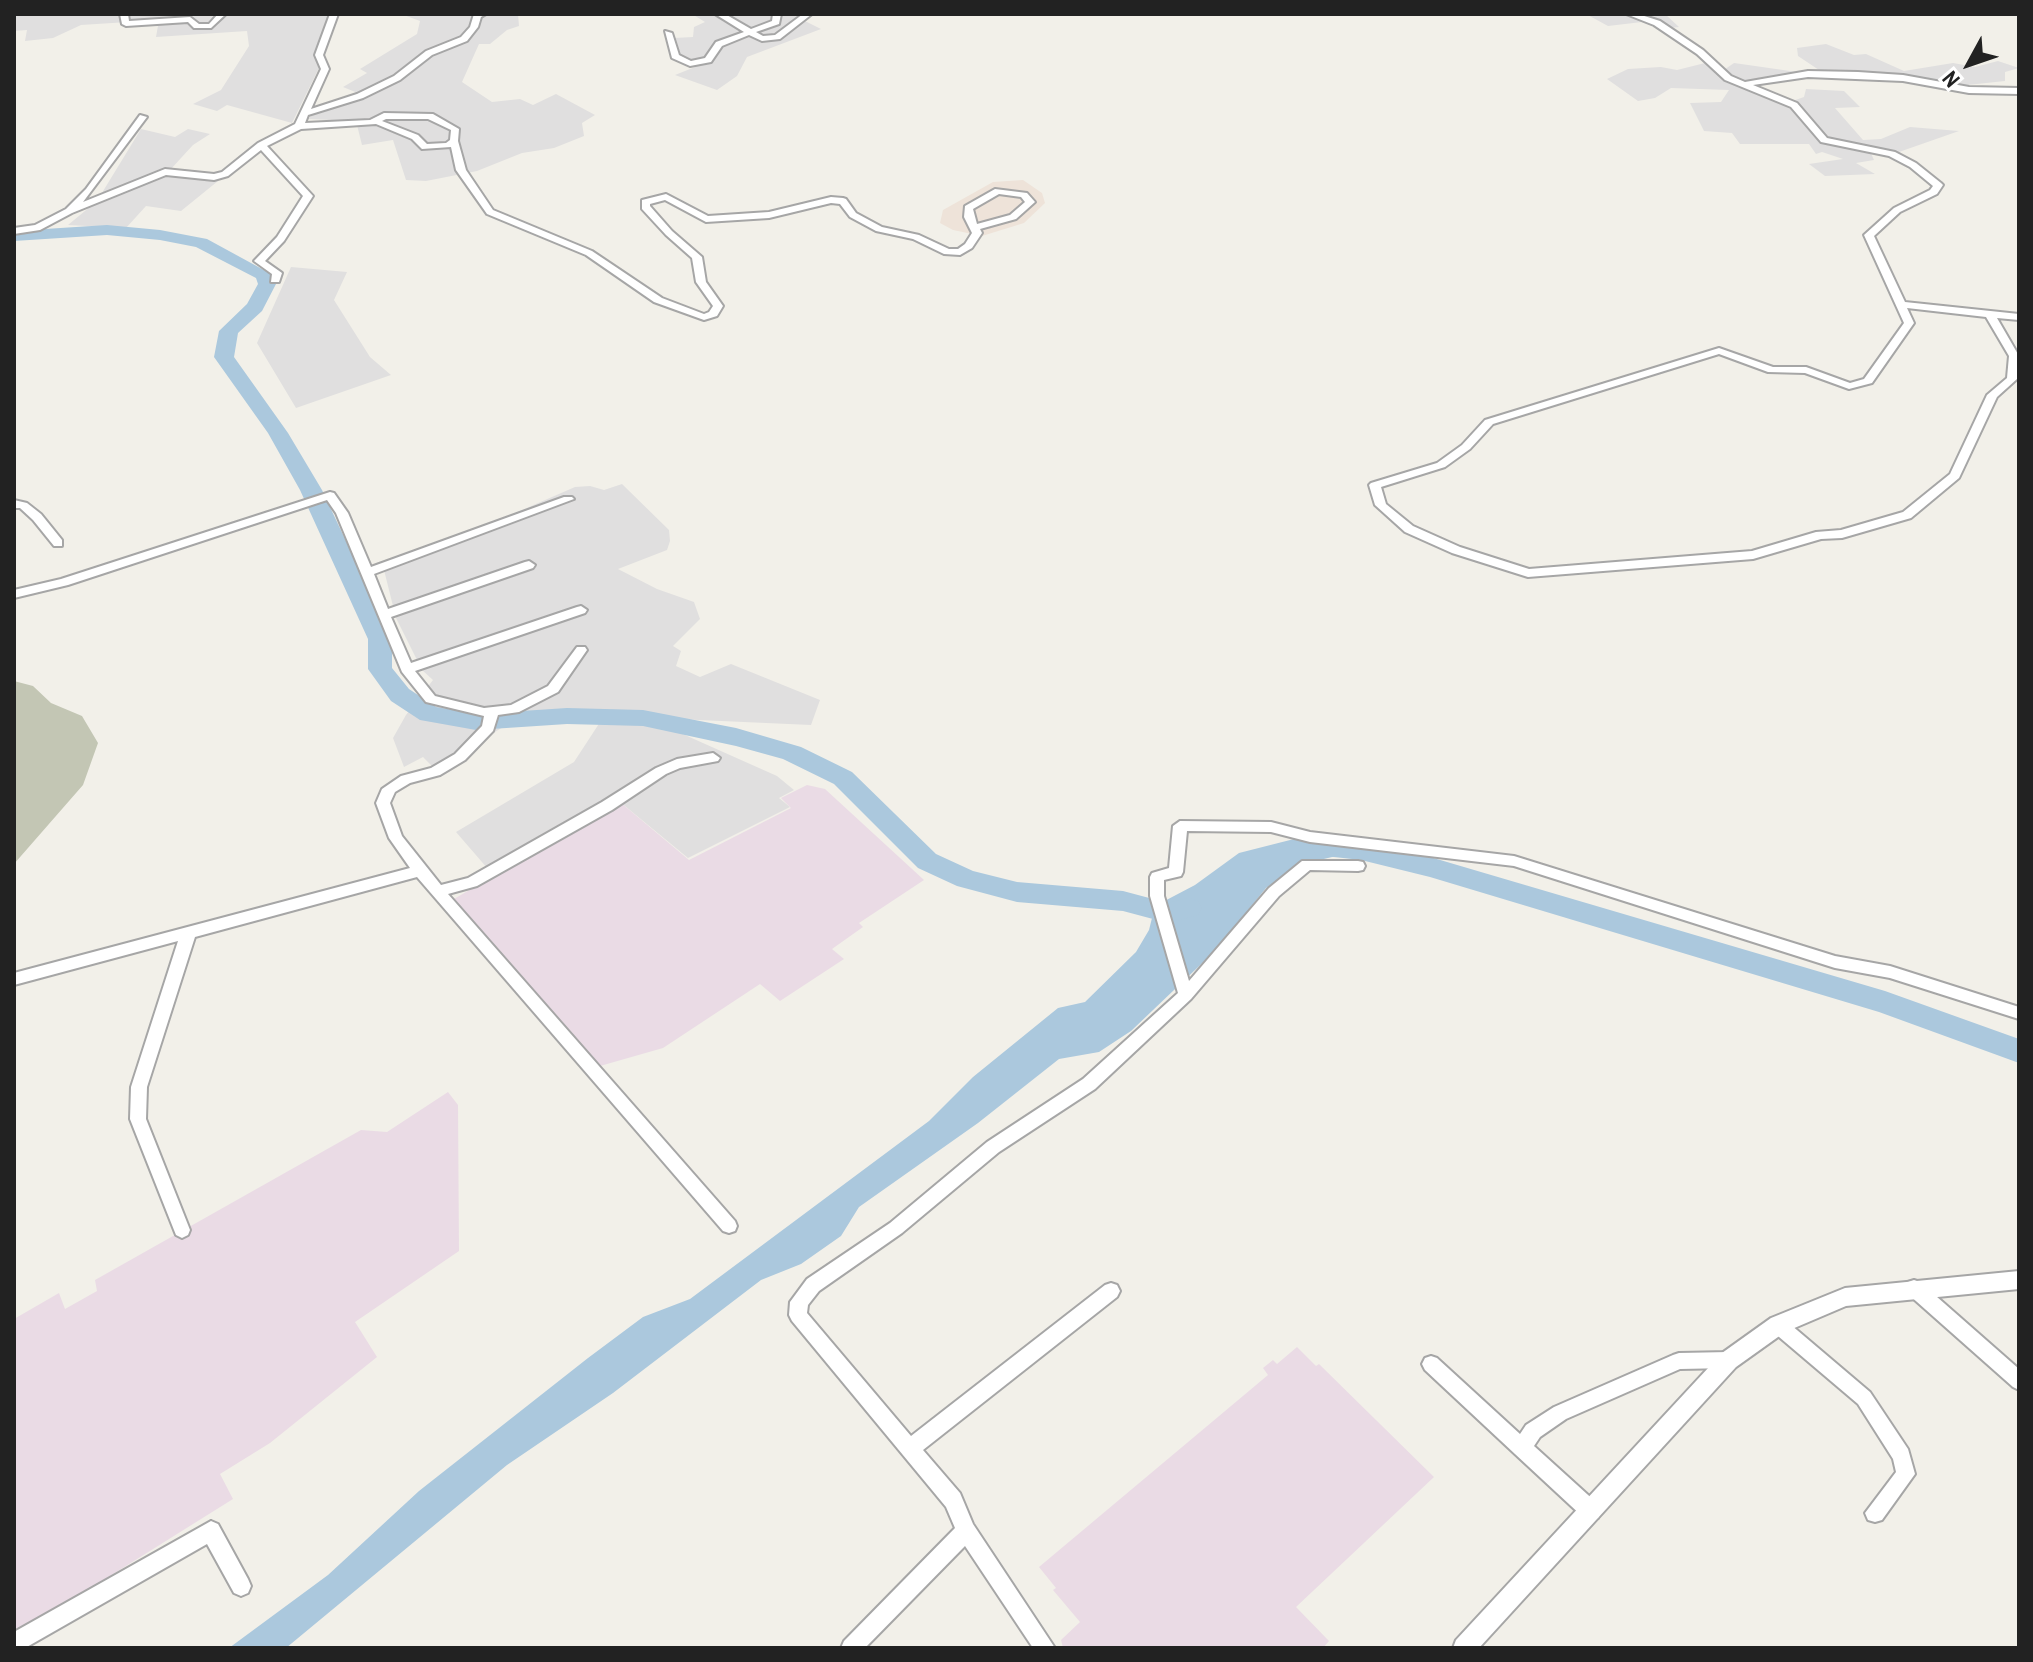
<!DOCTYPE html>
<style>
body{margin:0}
#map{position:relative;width:2033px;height:1662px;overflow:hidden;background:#f2f0e9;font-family:"Archivo Narrow",sans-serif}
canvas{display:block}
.frame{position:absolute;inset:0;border:16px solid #222;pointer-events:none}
.north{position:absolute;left:1929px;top:24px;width:80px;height:80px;-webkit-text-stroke:6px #fff;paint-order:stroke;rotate:230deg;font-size:22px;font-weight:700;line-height:32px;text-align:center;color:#222}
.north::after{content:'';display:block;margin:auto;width:28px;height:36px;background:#222;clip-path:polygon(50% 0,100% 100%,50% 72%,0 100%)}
</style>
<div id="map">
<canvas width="2033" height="1662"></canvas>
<div class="frame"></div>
<div class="north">N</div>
</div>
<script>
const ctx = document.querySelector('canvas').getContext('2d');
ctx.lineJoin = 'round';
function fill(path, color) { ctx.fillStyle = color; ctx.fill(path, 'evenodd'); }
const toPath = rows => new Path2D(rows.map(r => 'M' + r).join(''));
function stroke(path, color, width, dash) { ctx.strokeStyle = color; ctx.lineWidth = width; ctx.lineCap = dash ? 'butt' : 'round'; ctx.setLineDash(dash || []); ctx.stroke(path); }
const residential = toPath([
 [14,14,79,15,341,14,328,18,314,54,319,68,292,123,227,105,217,111,193,104,221,90,249,46,247,31,156,37,159,20,81,25,53,38,25,41,27,30,14,31],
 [401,14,518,14,519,26,507,30,490,44,479,44,462,82,492,102,520,99,533,105,556,94,595,115,582,123,584,136,554,148,522,153,477,171,426,181,406,180,393,140,362,145,356,121,308,119,314,113,365,96,343,87,367,73,360,69,417,34,420,21],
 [692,14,803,14,799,18,821,29,747,57,737,76,717,90,675,75,695,67,679,55,674,38,693,37,694,27,705,22],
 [1586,14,1665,14,1679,27,1660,29,1642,22,1608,26],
 [1826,44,1854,55,1866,54,1904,71,1953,63,1975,67,1998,61,2019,68,2005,72,2005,81,1958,86,1822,72,1798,56,1797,48],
 [1705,63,1718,74,1734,63,1797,72,1802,75,1738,84,1784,104,1804,97,1806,89,1844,91,1860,107,1835,108,1863,140,1881,139,1910,127,1959,131,1899,152,1869,149,1874,160,1856,163,1875,174,1825,176,1809,164,1843,159,1822,152,1816,154,1809,144,1740,144,1732,133,1704,131,1690,103,1721,102,1729,90,1671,88,1655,98,1638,101,1607,79,1628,69,1661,67,1677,70],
 [141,129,175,137,188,129,210,134,193,145,170,170,218,181,181,211,146,206,126,228,68,225,97,201],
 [291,267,347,272,334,300,370,357,391,375,296,408,257,343],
 [622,484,669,530,670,541,667,550,618,569,657,589,694,602,700,619,673,646,681,651,676,666,700,677,731,664,820,700,811,725,654,718,667,727,777,776,794,790,779,798,790,807,688,858,614,797,488,869,456,832,574,762,606,713,529,711,435,769,423,757,404,767,393,738,406,715,433,680,422,670,396,618,384,570,575,487,590,486,604,490]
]);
const industrial = toPath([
 [807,785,825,789,924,880,859,923,863,927,832,949,844,959,780,1001,760,984,663,1048,600,1066,454,899,620,802,689,860,791,808,781,798],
 [448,1092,458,1105,459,1251,355,1322,377,1357,270,1443,220,1474,233,1499,14,1636,14,1319,59,1293,65,1309,97,1291,95,1280,361,1130,387,1132],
 [1297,1347,1316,1366,1319,1364,1434,1477,1296,1607,1329,1641,1323,1648,1063,1648,1061,1640,1080,1622,1053,1590,1056,1588,1039,1567,1268,1375,1263,1368,1273,1360,1277,1364]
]);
const military = toPath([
 [1023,180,1042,193,1045,203,1024,223,982,236,953,230,940,223,943,210,993,182]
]);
const construction = toPath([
 [14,681,33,686,51,703,82,716,98,743,83,785,14,864]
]);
const water = toPath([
 [1298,838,1361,850,1299,865,1266,888,1216,950,1131,1031,1099,1052,1059,1059,978,1123,859,1207,841,1236,801,1264,761,1280,613,1393,507,1465,286,1648,229,1648,328,1575,419,1491,588,1358,643,1317,690,1299,929,1121,973,1077,1058,1008,1085,1002,1136,952,1149,930,1155,906,1195,885,1239,853]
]);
const river = toPath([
 [107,225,160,230,207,239,273,275,276,284,262,311,238,333,234,357,288,433,322,490,392,639,392,668,409,689,436,707,476,714,567,708,643,710,736,728,801,747,852,772,936,854,973,871,1017,882,1123,891,1168,903,1188,898,1198,901,1202,908,1198,915,1168,923,1123,911,1017,902,957,886,918,868,834,784,783,759,736,746,643,726,567,724,476,730,420,720,391,701,368,669,368,639,300,490,268,433,214,357,219,331,247,304,258,284,256,278,196,247,160,240,107,235,14,241,14,231,107,225],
 [1325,838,1361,840,1430,857,1885,991,2019,1039,2019,1063,1879,1012,1430,877,1361,860,1316,855,1312,848,1316,841,1325,838]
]);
const minor = toPath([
 [120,14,128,14,129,21,190,17,199,24,209,24,218,14,226,14,211,28,194,28,188,22,126,26,122,24,120,14],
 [330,14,338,14,323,55,329,69,311,109,357,94,394,76,426,51,461,37,470,27,474,14,486,14,481,17,478,27,467,41,432,55,400,80,363,98,308,115,305,123,370,120,384,113,433,114,459,129,458,141,466,170,493,210,592,251,662,298,704,314,709,312,713,306,696,282,692,258,666,235,642,209,642,200,666,194,708,216,769,212,831,197,843,198,846,199,856,213,882,227,919,235,949,249,958,249,965,244,972,233,964,217,965,206,995,189,1027,193,1035,202,1016,219,980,229,982,233,972,248,960,255,944,254,913,239,876,231,850,217,840,204,831,203,769,218,706,222,665,200,650,204,650,206,672,231,702,257,706,282,723,306,717,316,704,320,654,302,586,255,487,214,456,170,451,147,422,149,412,139,376,124,301,129,267,146,313,196,284,241,265,261,282,273,279,282,271,282,272,274,254,261,277,237,303,196,261,150,228,176,214,180,166,175,72,213,40,230,14,234,14,228,35,225,66,209,86,189,140,115,147,117,83,202,165,169,214,174,222,172,258,143,295,124,321,69,315,55,330,14],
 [386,119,428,119,451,130,450,140,446,143,427,144,418,135,382,121,386,119],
 [999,194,1021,197,1025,202,1010,215,977,224,973,209,999,194],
 [715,14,725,14,751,29,772,21,773,14,781,14,779,24,756,32,763,36,775,35,803,14,812,14,780,39,762,41,749,35,722,46,711,62,690,66,672,58,665,31,672,33,679,55,691,61,705,58,716,42,744,32,715,14],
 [1626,14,1638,14,1660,21,1703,50,1731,76,1745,82,1808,71,1858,72,1903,75,1969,87,2019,88,2019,94,1969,93,1903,81,1808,77,1753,85,1797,103,1827,138,1895,152,1916,163,1941,183,1943,185,1937,194,1900,212,1874,236,1905,302,2019,314,2019,320,1997,318,2019,356,2017,379,1997,397,1959,478,1911,518,1842,538,1821,539,1753,559,1528,577,1452,553,1405,532,1375,505,1369,485,1371,483,1437,463,1462,445,1485,420,1719,348,1773,367,1806,367,1850,383,1864,379,1904,323,1864,235,1894,208,1930,190,1933,186,1910,167,1889,156,1821,142,1791,107,1725,80,1697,54,1654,25,1626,14],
 [1907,308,1986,317,2009,356,2007,378,1987,395,1950,474,1903,512,1841,530,1816,532,1752,551,1529,569,1460,547,1413,526,1386,504,1381,487,1445,467,1470,449,1493,424,1719,354,1768,372,1805,373,1849,389,1872,383,1914,323,1907,308],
 [330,492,334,493,348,513,371,567,564,497,572,497,574,499,374,574,388,609,525,562,529,561,535,565,533,568,391,617,411,663,577,607,581,606,587,610,585,613,415,671,435,696,484,708,511,705,548,686,577,647,585,647,587,650,558,692,519,712,498,715,493,731,465,760,440,775,410,783,395,792,390,803,402,836,441,885,468,878,602,802,656,768,677,759,713,753,720,758,718,761,680,768,666,774,612,810,477,886,448,894,735,1221,737,1226,735,1231,729,1233,723,1231,417,877,195,937,147,1087,146,1119,190,1230,188,1235,182,1238,176,1235,174,1230,130,1119,131,1087,178,941,14,985,14,973,410,868,389,838,376,803,382,789,401,776,431,768,455,754,482,726,484,716,426,702,402,672,336,513,327,500,68,585,14,598,14,590,61,579,330,492],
 [14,500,27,503,41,514,62,540,62,546,54,546,33,520,20,508,14,508,14,500],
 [1180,821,1271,822,1310,832,1514,856,1835,956,1890,966,2019,1007,2019,1019,1890,978,1835,968,1514,866,1310,842,1271,832,1187,831,1183,872,1181,876,1164,880,1164,896,1189,981,1269,888,1302,861,1358,861,1363,862,1365,866,1363,870,1358,871,1310,870,1279,896,1191,999,1095,1089,999,1152,902,1233,819,1291,808,1305,807,1313,911,1436,1105,1285,1111,1283,1117,1285,1120,1291,1117,1297,923,1450,960,1493,973,1524,1055,1648,1033,1648,965,1546,865,1648,841,1648,844,1641,955,1528,946,1507,792,1321,789,1315,790,1302,807,1279,890,1223,987,1142,1083,1079,1178,993,1150,896,1150,877,1152,873,1169,868,1173,826,1180,821],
 [1914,1280,1920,1282,2019,1369,2019,1390,2013,1387,1908,1294,1905,1288,1908,1282,1914,1280],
 [1778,1317,1784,1319,1870,1392,1908,1449,1915,1474,1882,1520,1875,1522,1868,1520,1865,1513,1896,1472,1893,1459,1858,1404,1772,1331,1769,1325,1772,1319,1778,1317],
 [1729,1352,1735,1354,1738,1360,1735,1366,1729,1368,1680,1369,1566,1419,1540,1437,1534,1446,1598,1504,1601,1511,1598,1518,1591,1520,1584,1518,1515,1454,1425,1370,1422,1364,1425,1358,1431,1356,1437,1358,1520,1434,1526,1425,1554,1407,1673,1355,1679,1353,1729,1352],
 [211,1521,218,1524,248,1579,251,1586,248,1593,241,1596,234,1593,207,1544,25,1648,14,1648,14,1632,211,1521]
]);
const tertiary = toPath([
 [2019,1271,2019,1289,1846,1306,1785,1332,1736,1367,1479,1648,1453,1648,1456,1640,1722,1353,1771,1318,1845,1288,2019,1271]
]);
fill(residential, '#e0dfdf');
fill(industrial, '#eadbe5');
fill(military, '#eee3d9');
fill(construction, '#c3c6b4');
fill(water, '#abc8dd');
fill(river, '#abc8dd');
stroke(minor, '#a6a6a6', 4);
stroke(tertiary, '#a6a6a6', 4);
fill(minor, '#fff');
fill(tertiary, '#fff');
</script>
